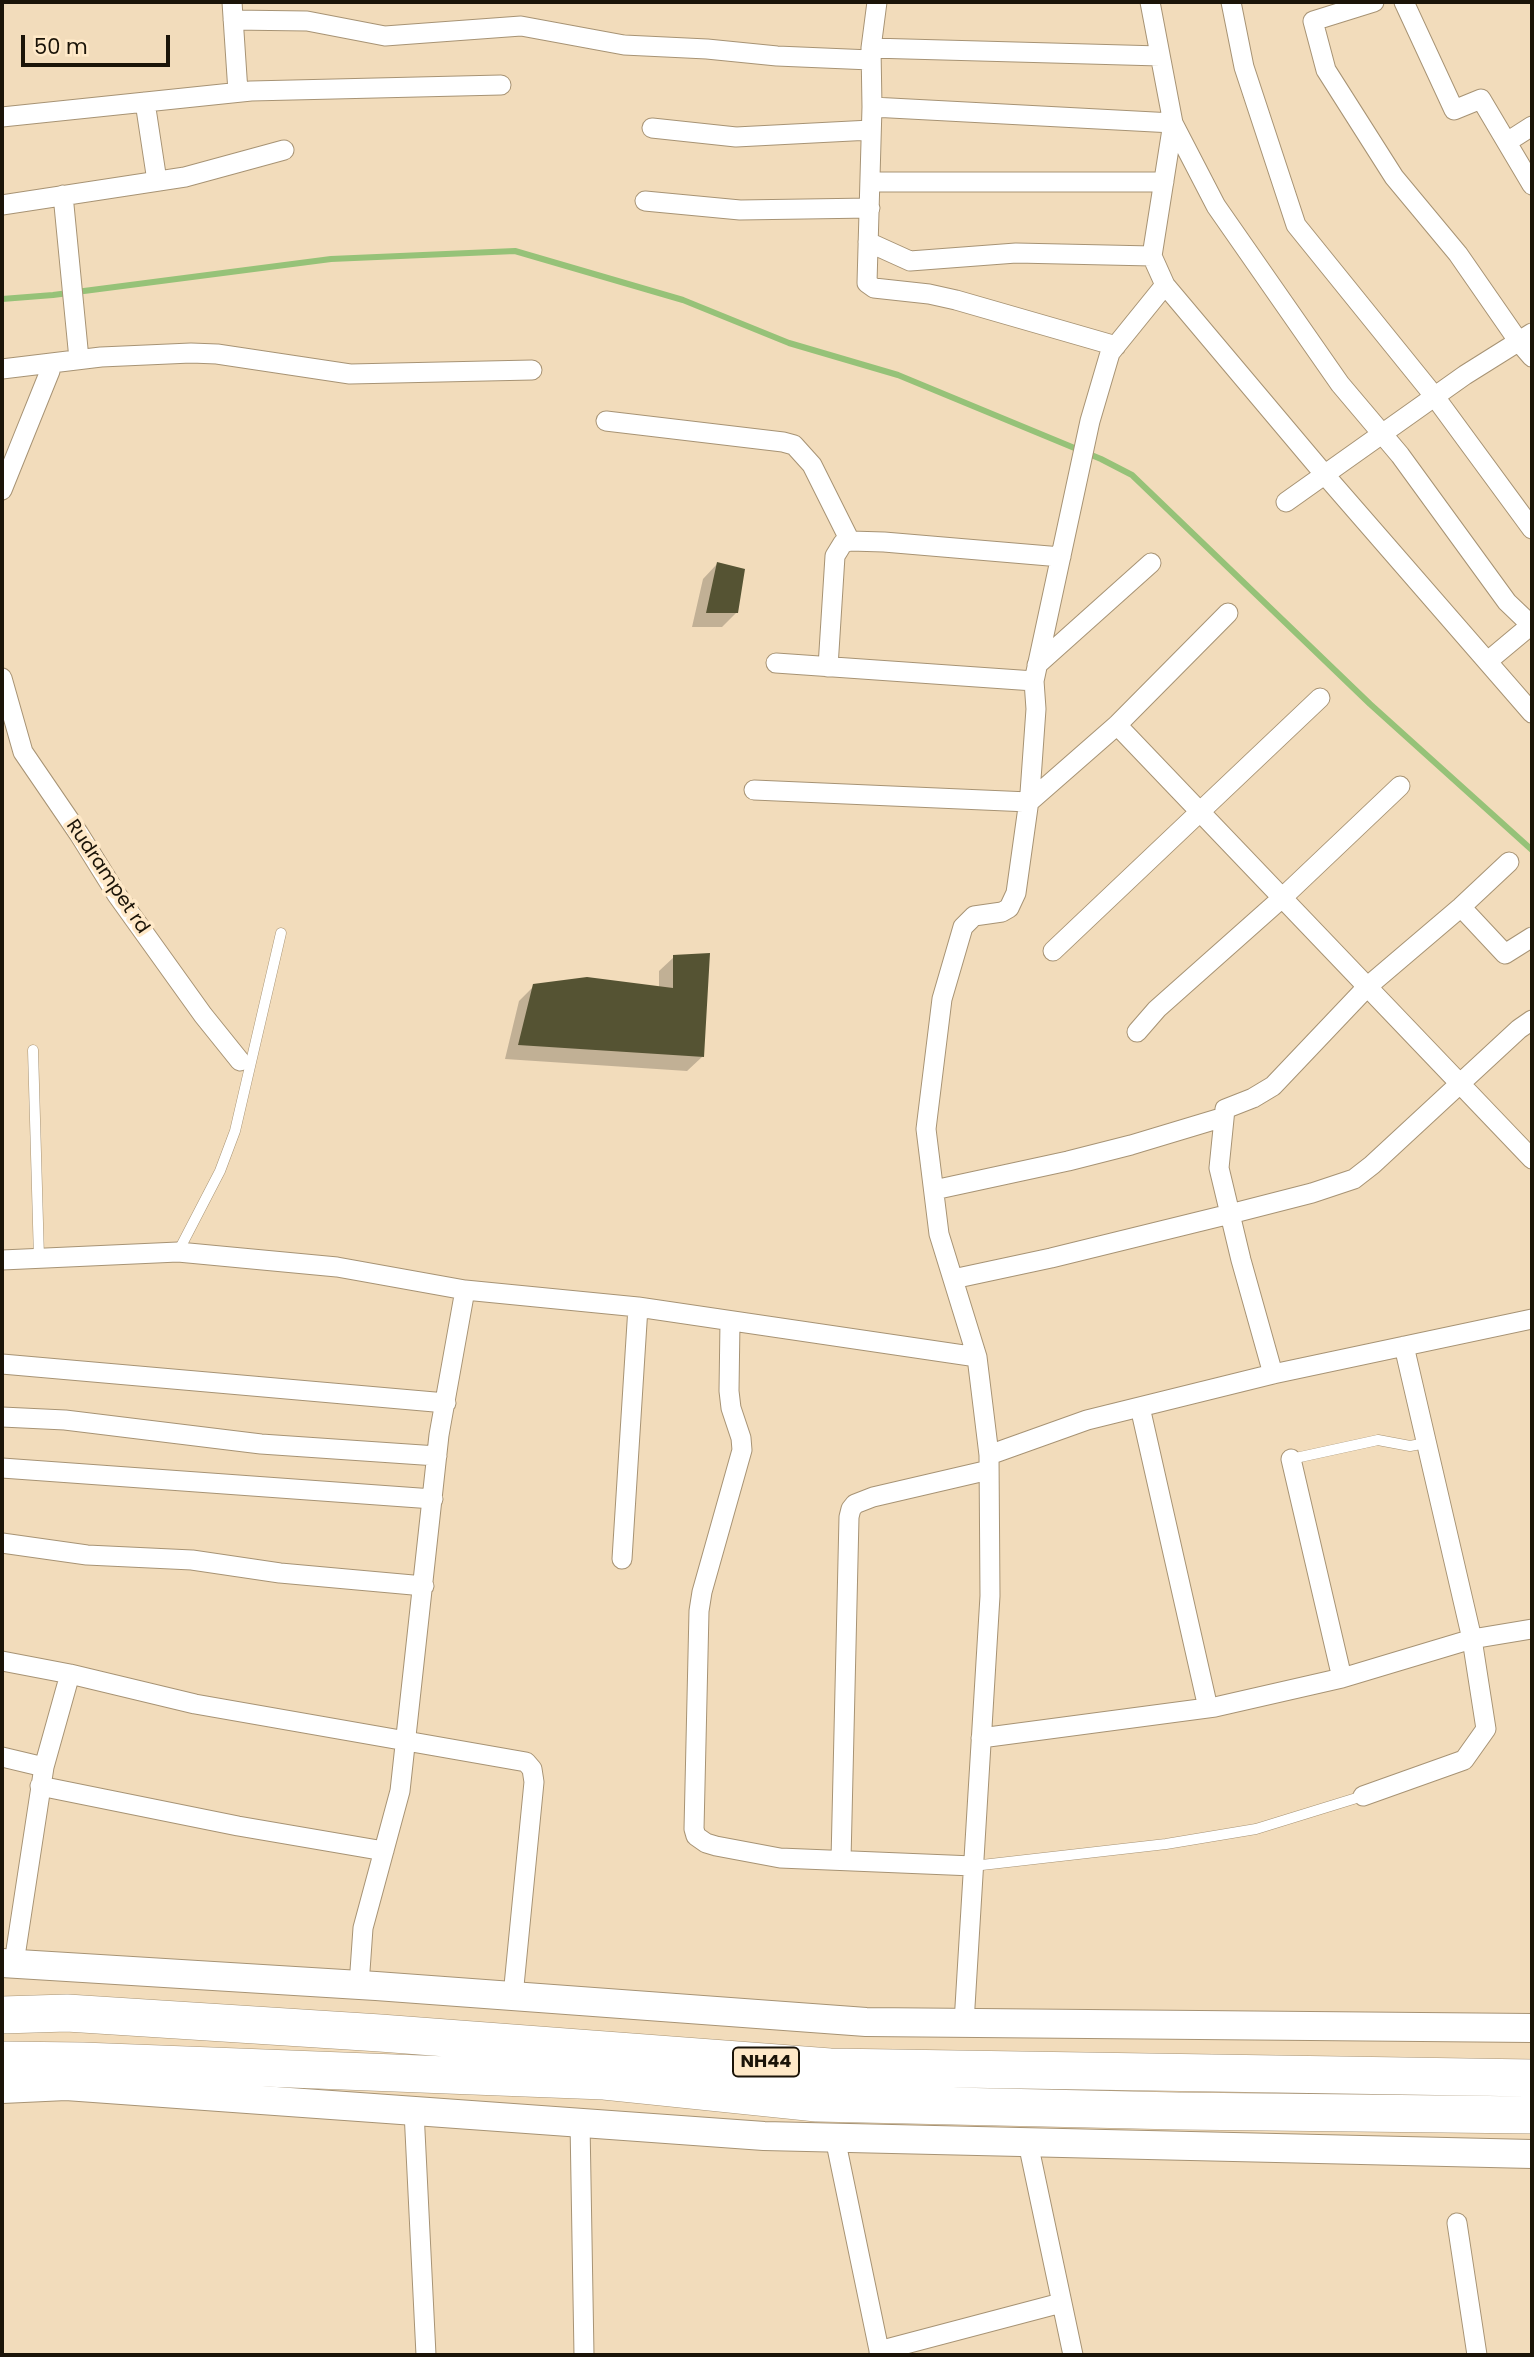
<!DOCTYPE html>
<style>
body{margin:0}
#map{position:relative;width:1534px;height:2357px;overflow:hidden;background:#f2dcbb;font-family:Poppins,sans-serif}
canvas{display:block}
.frame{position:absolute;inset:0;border:4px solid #1b1408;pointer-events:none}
.scale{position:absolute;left:21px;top:35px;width:149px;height:32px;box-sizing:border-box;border:4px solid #1b1408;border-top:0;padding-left:9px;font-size:21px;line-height:24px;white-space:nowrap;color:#1b1408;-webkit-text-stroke:5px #ffe9c8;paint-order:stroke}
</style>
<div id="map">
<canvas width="1534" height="2357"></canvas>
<div class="frame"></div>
<div class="scale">50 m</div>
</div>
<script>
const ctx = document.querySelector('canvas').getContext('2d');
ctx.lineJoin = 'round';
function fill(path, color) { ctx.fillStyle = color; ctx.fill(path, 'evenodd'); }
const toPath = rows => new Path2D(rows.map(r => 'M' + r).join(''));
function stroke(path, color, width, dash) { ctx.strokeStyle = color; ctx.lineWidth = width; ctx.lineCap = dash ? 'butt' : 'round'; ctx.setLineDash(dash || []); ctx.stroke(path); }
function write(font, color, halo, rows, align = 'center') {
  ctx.font = font + ' Poppins,sans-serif'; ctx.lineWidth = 7; ctx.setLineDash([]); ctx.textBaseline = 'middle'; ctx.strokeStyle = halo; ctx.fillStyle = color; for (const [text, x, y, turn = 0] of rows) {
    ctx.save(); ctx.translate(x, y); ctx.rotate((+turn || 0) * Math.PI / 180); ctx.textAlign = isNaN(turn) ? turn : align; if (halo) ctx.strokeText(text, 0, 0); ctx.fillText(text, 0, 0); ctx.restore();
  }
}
const shadow = toPath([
 [717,564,737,612,722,627,692,627,703,579],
 [674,957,702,1057,687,1071,505,1059,519,1001,534,986,659,988,659,971]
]);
const stream = toPath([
 [2,299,53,295,331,259,515,251,683,300,789,343,898,375,1101,459,1132,475,1370,704,1532,850]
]);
const building = toPath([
 [717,562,745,569,738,613,706,613],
 [710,953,704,1057,518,1045,533,984,587,977,673,988,673,955]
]);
const lane = toPath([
 [33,1050,39,1258],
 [178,1252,220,1171,235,1131,281,933],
 [1291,1459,1378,1440,1410,1446,1426,1443],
 [973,1866,1166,1844,1256,1829,1363,1796]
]);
const street = toPath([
 [232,2,238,92],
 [1231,2,1244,67,1296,225,1435,397,1532,529],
 [1374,2,1313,21,1326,70,1394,177,1458,254,1519,342,1532,357],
 [1404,2,1454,110,1481,99,1532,185],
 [233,20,307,21,385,36,521,26,624,45,707,49,777,56,871,60],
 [871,48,877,2],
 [145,102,157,181],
 [872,107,1173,123,1216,206,1340,384,1400,455,1507,602,1532,626],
 [2,117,251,91,501,85],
 [652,128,736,137,871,130],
 [1507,142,1532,126],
 [870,182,1164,182],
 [63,195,79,359],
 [645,201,740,210,870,208],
 [2,205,185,177,284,150],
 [868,242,910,261,1016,253,1152,256],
 [1165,285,1325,475,1532,713],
 [1116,346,956,300,929,294,874,288,867,283,872,107,871,48,1160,56],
 [2,369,101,357,191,353,217,354,350,374,532,370],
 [606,421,783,442,794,445,812,465,850,541],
 [2,490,50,371],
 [1286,502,1465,375,1532,333],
 [1488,661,1531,625],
 [776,663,1034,681],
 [1037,665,1151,563],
 [828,667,835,556,843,543,850,541,884,542,1061,557],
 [2,678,23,752,79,834,117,895,203,1015,240,1061],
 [1117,725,1532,1159],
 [754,790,1029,802,1117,725,1228,613],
 [1461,907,1505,954,1532,937],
 [1053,951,1320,698],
 [1137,1032,1157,1009,1282,898,1400,786],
 [934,1190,1068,1161,1131,1145,1224,1117],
 [2,1260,178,1252,337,1267,465,1290,439,1435,400,1791,363,1928,359,1985],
 [953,1279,1051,1258,1230,1214,1312,1193,1354,1179,1372,1165,1519,1029,1532,1020],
 [465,1290,638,1307,977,1357],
 [730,1322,729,1391,731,1408,741,1438,742,1450,702,1592,699,1611,694,1829,696,1836,706,1843,716,1846,780,1858,973,1866],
 [2,1364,446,1403],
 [1273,1374,1241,1260,1219,1168,1225,1109,1253,1098,1273,1086,1367,987,1461,907,1509,862],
 [1140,1407,1208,1708],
 [2,1417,65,1420,261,1444,437,1456],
 [989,1455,1087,1420,1273,1374,1532,1319],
 [1291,1459,1342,1678],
 [2,1468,433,1499],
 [2,1543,87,1555,192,1560,280,1573,424,1586],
 [622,1559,638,1307],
 [2,1661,70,1674,195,1704,526,1762,532,1769,534,1782,513,1996],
 [981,1738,1215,1707,1342,1678,1472,1639,1532,1629],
 [2,1757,44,1767,14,1963],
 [44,1767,70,1674],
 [40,1786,238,1826,384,1851],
 [1363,1796,1464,1760,1486,1729,1472,1639,1404,1346],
 [841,1860,849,1517,851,1509,855,1504,873,1497,989,1470],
 [964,2023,990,1596,989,1455,977,1357,939,1234,926,1129,942,999,963,927,974,916,1002,912,1009,908,1016,893,1030,793,1036,709,1034,681,1090,421,1110,353,1165,285,1152,256,1173,123,1150,2],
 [414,2111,426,2355],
 [580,2123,584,2355],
 [835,2138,880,2355],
 [1028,2143,1073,2355],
 [1457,2223,1477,2355],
 [879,2351,1061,2303]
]);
const secondary = toPath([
 [2,1963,376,1986,866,2022,1532,2028],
 [2,2089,66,2086,764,2136,1532,2154]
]);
const highway = toPath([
 [2,2015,67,2013,380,2033,830,2067,1532,2078],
 [2,2060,82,2061,604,2081,817,2103,1178,2111,1532,2115]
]);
const shields = [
 [766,2062,66]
];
const shieldNames = [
 ["NH44",766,2062]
];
const streetNames = [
 ["Rudrampet rd",107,877,56]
];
fill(shadow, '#0003');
stroke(stream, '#96c278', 6);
fill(building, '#555333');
stroke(lane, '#a79374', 11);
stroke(street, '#a79374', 21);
stroke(secondary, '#a79374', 30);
stroke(highway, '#a79374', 38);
stroke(lane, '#fff', 10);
stroke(street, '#fff', 19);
stroke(secondary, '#fff', 28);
stroke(highway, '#fff', 37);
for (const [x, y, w] of shields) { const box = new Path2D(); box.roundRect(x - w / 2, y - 14.5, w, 29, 5); ctx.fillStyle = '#ffe9c8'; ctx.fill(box); stroke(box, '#1b1408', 2); }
write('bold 18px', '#1b1408', null, shieldNames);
write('19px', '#1b1408', '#ffe9c8', streetNames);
</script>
